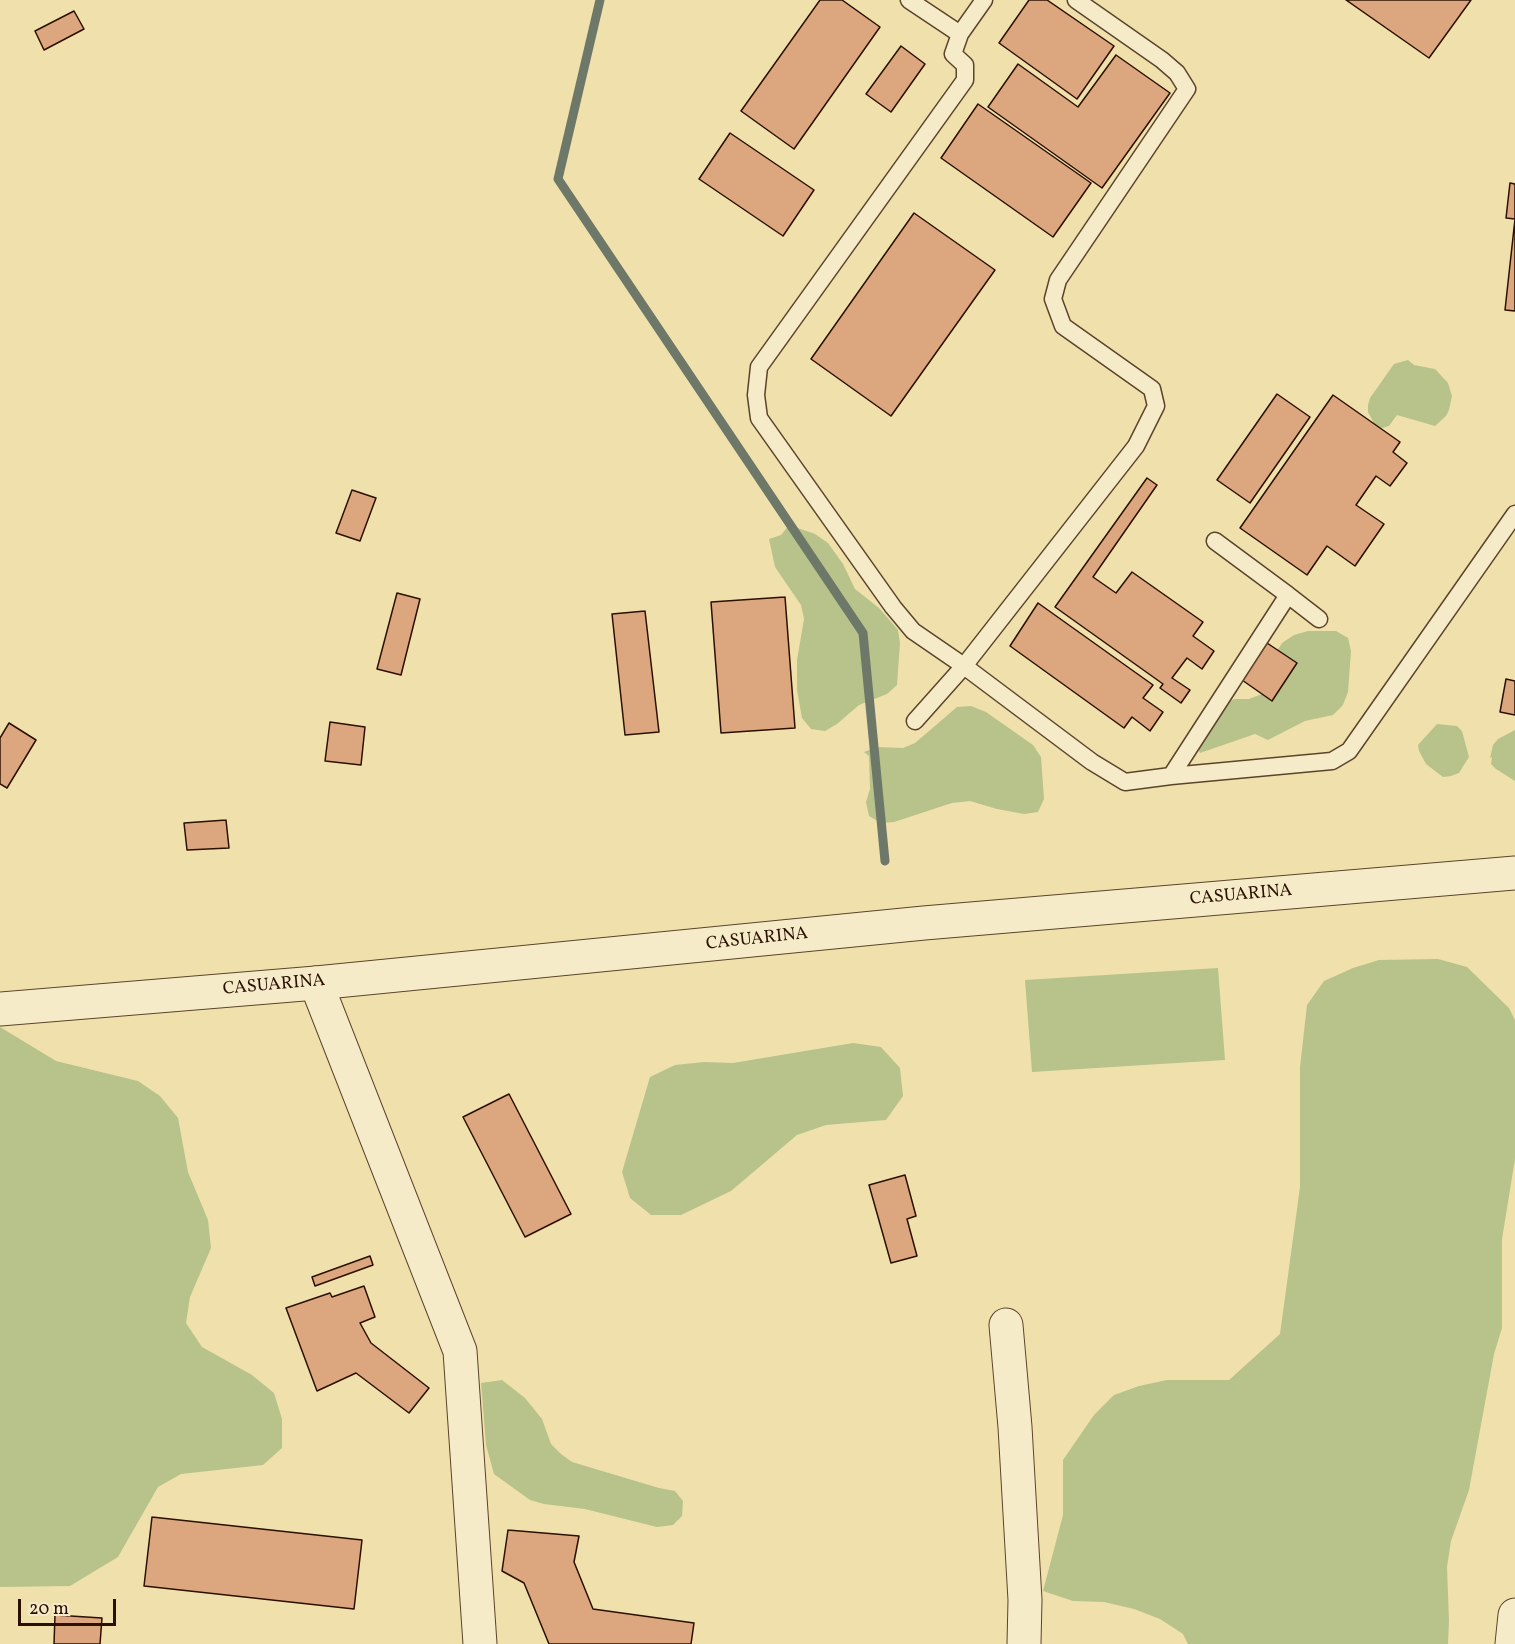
<!DOCTYPE html>
<style>
body{margin:0}
#map{position:relative;width:1515px;height:1644px;overflow:hidden;background:#f0e0ac;font-family:Vollkorn,serif}
canvas{display:block}
.scale{position:absolute;left:18px;top:1599px;width:98px;height:27px;box-sizing:border-box;border:3px solid #2b1000;border-top:0;padding-left:8px;font-size:18px;line-height:21px;white-space:nowrap;color:#2b1000;-webkit-text-stroke:4px #f5ebc9;paint-order:stroke}
</style>
<div id="map">
<canvas width="1515" height="1644"></canvas>
<div class="scale">20 m</div>
</div>
<script>
const ctx = document.querySelector('canvas').getContext('2d');
ctx.lineJoin = 'round';
function fill(path, color) { ctx.fillStyle = color; ctx.fill(path, 'evenodd'); }
const toPath = rows => new Path2D(rows.map(r => 'M' + r).join(''));
function stroke(path, color, width, dash) { ctx.strokeStyle = color; ctx.lineWidth = width; ctx.lineCap = dash ? 'butt' : 'round'; ctx.setLineDash(dash || []); ctx.stroke(path); }
function write(font, color, halo, rows, align = 'center') {
  ctx.font = font + ' Vollkorn,serif'; ctx.lineWidth = 6; ctx.setLineDash([]); ctx.textBaseline = 'middle'; ctx.strokeStyle = halo; ctx.fillStyle = color; for (const [text, x, y, turn = 0] of rows) {
    ctx.save(); ctx.translate(x, y); ctx.rotate((+turn || 0) * Math.PI / 180); ctx.textAlign = isNaN(turn) ? turn : align; if (halo) ctx.strokeText(text, 0, 0); ctx.fillText(text, 0, 0); ctx.restore();
  }
}
const green = toPath([
 [1408,360,1414,365,1435,369,1448,383,1452,396,1449,410,1446,416,1435,426,1397,415,1389,426,1382,428,1375,425,1368,412,1368,405,1370,398,1394,364],
 [789,525,815,534,828,543,843,564,855,589,879,608,898,630,900,643,897,685,887,694,859,705,837,724,825,731,811,729,802,718,797,690,797,660,804,619,801,605,775,567,769,539,781,535],
 [1308,631,1336,631,1348,638,1351,651,1348,692,1343,705,1333,715,1305,721,1268,740,1255,734,1200,753,1194,740,1193,725,1201,715,1212,707,1235,699,1249,699,1262,694,1267,667,1282,643,1294,635],
 [971,706,986,712,1033,745,1041,757,1044,799,1038,812,1024,814,997,809,970,801,952,803,894,822,881,823,869,816,866,802,870,789,869,756,864,752,877,747,903,748,915,743,957,707],
 [1437,724,1457,726,1462,731,1469,757,1459,773,1451,776,1443,777,1426,764,1419,751,1418,745],
 [1515,730,1515,781,1496,769,1491,764,1492,757,1490,758,1493,745,1498,739],
 [1438,959,1467,967,1509,1008,1515,1020,1515,1159,1502,1239,1502,1328,1494,1354,1469,1490,1451,1541,1447,1567,1449,1621,1448,1644,1188,1644,1183,1634,1160,1619,1134,1609,1104,1602,1073,1601,1043,1591,1063,1515,1063,1460,1094,1415,1114,1395,1139,1386,1167,1380,1229,1380,1280,1334,1300,1187,1300,1067,1307,1005,1324,981,1353,968,1379,960],
 [1218,968,1225,1060,1032,1072,1025,980],
 [0,1027,56,1061,138,1081,160,1096,178,1118,188,1172,208,1220,211,1248,190,1297,186,1323,202,1347,252,1375,274,1393,282,1419,282,1448,263,1465,181,1474,158,1487,118,1557,70,1586,0,1587],
 [853,1043,881,1047,900,1068,903,1096,886,1120,826,1125,797,1135,731,1191,681,1215,651,1215,630,1198,622,1172,650,1077,675,1065,704,1062,733,1063],
 [502,1380,525,1398,542,1419,551,1444,561,1454,572,1462,659,1488,675,1491,683,1501,682,1516,673,1525,657,1527,585,1509,544,1504,530,1500,494,1474,486,1445,481,1383]
]);
const stream = toPath([
 [600,0,558,179,863,633,885,861]
]);
const building = toPath([
 [820,0,842,0,880,27,794,149,741,111,820,0],
 [1029,0,1047,0,1114,46,1077,99,999,43,1029,0],
 [1346,0,1471,0,1429,58,1346,0],
 [74,11,84,29,44,50,35,31,74,11],
 [901,46,925,64,891,112,866,94,901,46],
 [1116,55,1170,93,1102,188,988,107,1018,64,1078,107,1116,55],
 [978,104,1091,183,1053,237,941,158,978,104],
 [730,133,814,190,783,236,699,179,730,133],
 [1510,183,1515,184,1515,311,1505,310,1515,219,1506,218,1510,183],
 [914,213,995,270,891,416,811,359,914,213],
 [1277,394,1310,417,1250,503,1217,480,1277,394],
 [1333,395,1400,442,1393,452,1407,463,1390,486,1376,476,1356,505,1384,524,1355,566,1327,546,1307,575,1240,528,1333,395],
 [1147,478,1157,485,1093,577,1116,593,1132,572,1203,622,1193,636,1214,651,1202,669,1187,658,1172,678,1190,690,1181,703,1160,688,1163,684,1055,607,1147,478],
 [352,490,376,498,360,541,336,533,352,490],
 [397,593,420,599,401,675,377,669,397,593],
 [785,597,795,728,721,733,711,602,785,597],
 [1038,603,1153,685,1143,698,1163,712,1150,731,1132,717,1124,728,1010,646,1038,603],
 [645,611,659,732,625,735,612,614,645,611],
 [1267,643,1297,663,1272,701,1242,680,1267,643],
 [1506,679,1515,681,1515,715,1500,712,1506,679],
 [330,722,365,727,361,765,325,761,330,722],
 [9,723,36,740,7,788,0,784,0,738,9,723],
 [226,820,229,848,187,850,184,823,226,820],
 [509,1094,571,1214,525,1237,463,1117,509,1094],
 [905,1175,916,1216,907,1219,917,1256,891,1263,869,1185,905,1175],
 [370,1256,373,1265,315,1286,312,1277,370,1256],
 [364,1286,375,1317,360,1323,371,1343,429,1388,409,1413,356,1373,317,1391,286,1308,330,1293,332,1297,364,1286],
 [152,1517,362,1540,354,1609,144,1586,152,1517],
 [508,1530,579,1536,574,1562,593,1609,694,1623,691,1644,549,1644,524,1583,502,1571,508,1530],
 [55,1615,102,1618,100,1644,54,1644,55,1615]
]);
const service = toPath([
 [909,0,960,34],
 [984,0,960,34,953,54,965,65,965,80,759,367,756,395,759,418,893,607,913,631,964,666,1092,762,1125,782,1171,776,1332,761,1349,751,1515,514],
 [1215,541,1288,595],
 [915,721,964,666,1136,446,1156,406,1152,389,1063,326,1053,299,1058,280,1187,89,1177,73,1162,60,1076,0],
 [1171,776,1288,595,1319,619]
]);
const minor = toPath([
 [316,983,460,1351,480,1644],
 [1006,1325,1015,1427,1025,1600,1024,1644],
 [1512,1644,1515,1615]
]);
const tertiary = toPath([
 [0,1009,316,983,924,923,1515,873]
]);
const streetNames = [
 ["CASUARINA",1241,896,-5],
 ["CASUARINA",757,940,-6],
 ["CASUARINA",274,986,-5]
];
fill(green, '#b7c38b');
stroke(stream, '#6e7868', 9);
fill(building, '#dca67e');
stroke(building, '#2b1000', 1.5);
stroke(service, '#5c442b', 19);
stroke(minor, '#5c442b', 35);
stroke(tertiary, '#5c442b', 35);
stroke(service, '#f5ebc9', 16);
stroke(minor, '#f5ebc9', 33);
stroke(tertiary, '#f5ebc9', 33);
write('18px', '#2b1000', '#f5ebc9', streetNames);
</script>
